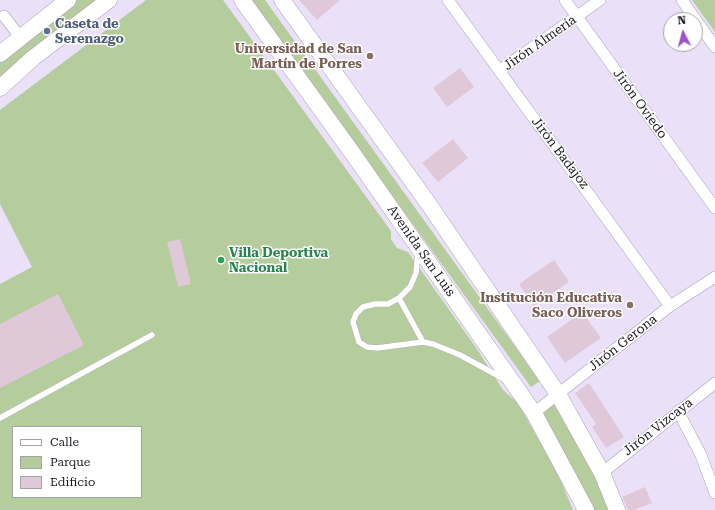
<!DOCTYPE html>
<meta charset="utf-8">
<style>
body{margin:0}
#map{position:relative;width:715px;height:510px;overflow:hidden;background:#eae1f8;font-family:"Roboto Serif",serif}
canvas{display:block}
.legend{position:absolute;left:12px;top:426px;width:130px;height:72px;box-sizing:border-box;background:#fff;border:1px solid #a4a3a6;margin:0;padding:5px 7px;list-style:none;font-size:12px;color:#1b1820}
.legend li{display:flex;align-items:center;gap:8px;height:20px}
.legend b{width:20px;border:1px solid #a4a3a6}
.north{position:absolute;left:663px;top:12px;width:40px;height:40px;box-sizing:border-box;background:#fff;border:1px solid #a4a3a6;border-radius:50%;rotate:354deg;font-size:11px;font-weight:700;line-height:16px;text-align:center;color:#1b1820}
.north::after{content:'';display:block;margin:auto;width:14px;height:18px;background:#9f52c3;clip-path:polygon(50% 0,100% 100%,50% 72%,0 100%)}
</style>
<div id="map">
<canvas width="715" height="510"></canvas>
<ul class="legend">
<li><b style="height:5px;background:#fff"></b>Calle</li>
<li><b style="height:11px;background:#b5cc9d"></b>Parque</li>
<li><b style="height:11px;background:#dfc9d9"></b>Edificio</li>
</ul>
<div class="north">N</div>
</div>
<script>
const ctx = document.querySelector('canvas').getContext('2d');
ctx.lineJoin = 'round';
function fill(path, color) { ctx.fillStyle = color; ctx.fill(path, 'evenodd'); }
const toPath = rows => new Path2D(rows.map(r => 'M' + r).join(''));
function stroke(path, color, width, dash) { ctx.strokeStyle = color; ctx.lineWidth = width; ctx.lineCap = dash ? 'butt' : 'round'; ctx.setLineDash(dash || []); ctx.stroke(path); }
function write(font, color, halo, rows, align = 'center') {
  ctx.font = font + ' "Roboto Serif",serif'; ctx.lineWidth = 3; ctx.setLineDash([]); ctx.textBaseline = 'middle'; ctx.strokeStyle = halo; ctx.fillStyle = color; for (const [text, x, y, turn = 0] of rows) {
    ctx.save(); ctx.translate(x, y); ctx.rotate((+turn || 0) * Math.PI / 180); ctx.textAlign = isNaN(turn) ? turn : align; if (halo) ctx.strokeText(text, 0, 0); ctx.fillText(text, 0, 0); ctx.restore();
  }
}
const green = toPath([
 [72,0,105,0,0,76,0,60],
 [146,0,223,0,391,231,391,239,397,248,408,252,477,349,503,390,518,403,558,474,573,510,0,510,0,284,32,267,0,204,0,110],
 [13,427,141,427,141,497,13,497],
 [250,0,265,0,540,381,531,387],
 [692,0,715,0,715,32],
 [557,402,596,477,611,510,592,510,540,414]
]);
const building = toPath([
 [299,0,340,0,317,20],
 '43.5 31a4.5 4.5 0 1 1 9 0a4.5 4.5 0 1 1-9 0Z',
 [460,68,474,87,447,107,433,88],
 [453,139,468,158,438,182,422,163],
 [180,239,191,284,178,287,167,242],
 [554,260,569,282,534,306,519,284],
 [58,294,84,345,0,388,0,324],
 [582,312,601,338,565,363,547,337],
 [589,383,624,437,606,448,592,427,596,424,575,393],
 [645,487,652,503,634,510,628,510,622,497]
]);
const service = toPath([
 [418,253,416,273,410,287,399,298,388,304,375,304,363,307,356,314,353,322,359,342,367,347,377,348,423,342,433,344,460,355,504,379],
 [399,298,423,342],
 [0,418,152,335]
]);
const minor = toPath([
 [448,0,670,306],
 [565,0,715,208],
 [682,0,715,47],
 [4,16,20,37],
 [499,71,600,0],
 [678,411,701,455,715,493],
 [534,413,670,306,715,277],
 [602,473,715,383]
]);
const secondary = toPath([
 [242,0,351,151,534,413,586,510],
 [282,0,428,203,558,394,602,473,617,510],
 [0,54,68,0],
 [0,88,33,58,109,0]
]);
const markers = [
 [47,31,4,"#5c6f8a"],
 [370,56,4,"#8d6e63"],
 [221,260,4,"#2e9e5b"],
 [630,305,4,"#8d6e63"]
];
const serviceNames = [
 ["Caseta de",55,24],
 ["Serenazgo",55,39]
];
const streetNames = [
 ["Jirón Almería",540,43,-35],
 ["Jirón Oviedo",640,104,54],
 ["Jirón Badajoz",560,153,53],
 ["Avenida San Luis",421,251,55],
 ["Jirón Gerona",623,343,-38],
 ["Jirón Vizcaya",658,427,-38]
];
const educationNames = [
 ["Universidad de San",362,49],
 ["Martín de Porres",362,64],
 ["Institución Educativa",622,298],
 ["Saco Oliveros",622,313]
];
const leisureNames = [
 ["Villa Deportiva",229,253],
 ["Nacional",229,268]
];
fill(green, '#b5cc9d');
fill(building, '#dfc9d9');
stroke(service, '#aaa1b6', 6);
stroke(minor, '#aaa1b6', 12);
stroke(secondary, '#aaa1b6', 17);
stroke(service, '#fff', 5.5);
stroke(minor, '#fff', 11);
stroke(secondary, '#fff', 16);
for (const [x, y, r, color] of markers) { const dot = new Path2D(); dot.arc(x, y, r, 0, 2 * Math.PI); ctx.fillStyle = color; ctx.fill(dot); stroke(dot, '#fff', 1.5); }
write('bold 13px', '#4e5e75', '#fff', serviceNames, 'left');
write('13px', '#1b1820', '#fff', streetNames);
write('bold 13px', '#785e54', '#fff', educationNames, 'right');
write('bold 13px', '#27864d', '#fff', leisureNames, 'left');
</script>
